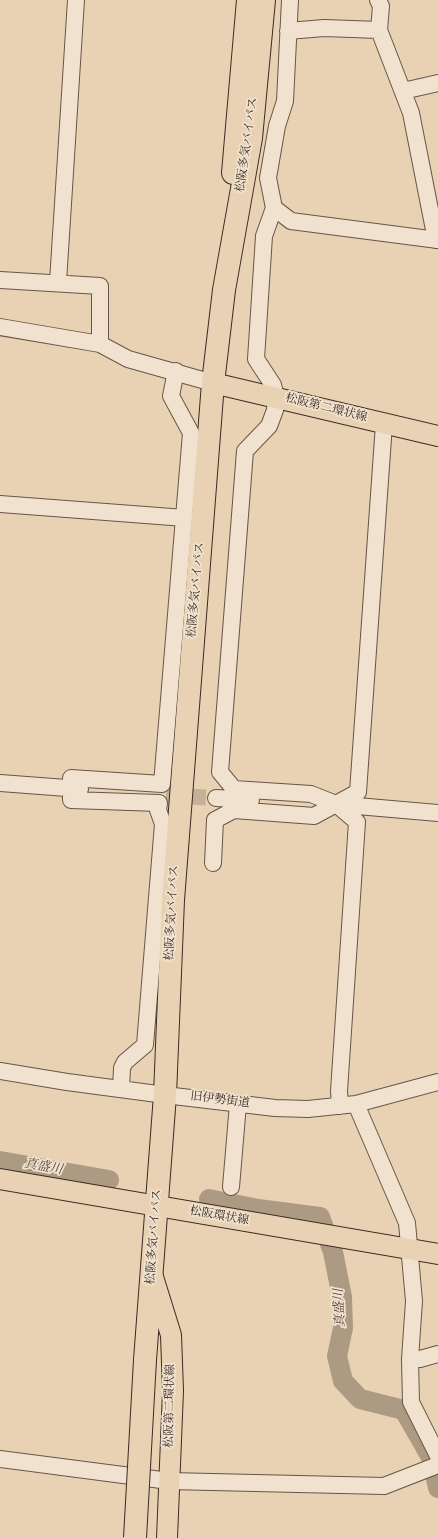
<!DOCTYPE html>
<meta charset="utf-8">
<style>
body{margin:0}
canvas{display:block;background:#e8d2b3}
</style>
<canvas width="438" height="1538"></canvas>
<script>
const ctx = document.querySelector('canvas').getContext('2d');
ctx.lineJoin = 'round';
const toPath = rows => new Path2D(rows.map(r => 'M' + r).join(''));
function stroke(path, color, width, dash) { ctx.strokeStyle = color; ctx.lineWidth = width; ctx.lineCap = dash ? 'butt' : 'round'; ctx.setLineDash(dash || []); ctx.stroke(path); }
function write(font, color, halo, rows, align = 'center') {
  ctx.font = font + ' "Sorts Mill Goudy","Noto Serif JP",serif'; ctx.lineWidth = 3.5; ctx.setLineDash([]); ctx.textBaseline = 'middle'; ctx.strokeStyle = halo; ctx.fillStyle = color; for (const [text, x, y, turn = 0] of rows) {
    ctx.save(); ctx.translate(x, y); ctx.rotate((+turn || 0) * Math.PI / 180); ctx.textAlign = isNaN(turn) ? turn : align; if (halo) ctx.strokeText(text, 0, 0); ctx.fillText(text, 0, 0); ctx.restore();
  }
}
const river = toPath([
 [0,1161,109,1180],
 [209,1199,258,1209,320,1217,333,1252,342,1297,343,1328,337,1356,343,1381,360,1399,404,1410,432,1459,438,1488]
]);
const minorTunnel = toPath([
 [166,795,216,798]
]);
const minor = toPath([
 [290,0,285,101,277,126,268,178,274,208,264,236,256,359,273,385,276,396,275,410,269,426,245,451,220,772,234,789,311,794,336,804,357,822,339,1091,340,1106],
 [378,0,381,6,379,30,411,113,436,240],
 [288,31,324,28,379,30],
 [403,91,438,83],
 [274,208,291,221,438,240],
 [0,280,100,286,100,344],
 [58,282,76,0],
 [0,327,100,344,128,359,213,383],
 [0,504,185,518],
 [0,783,80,789],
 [216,798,251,800],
 [334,804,438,813],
 [213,863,215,820,234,810,314,816,358,792,384,424],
 [0,1071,67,1082,165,1095,275,1108,308,1109,356,1104,438,1082],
 [121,1089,122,1068,125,1062,145,1045,163,824,158,810,159,803,71,800,71,778,162,784,191,433,171,396,176,371],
 [356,1104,407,1223,414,1301,410,1359,411,1402,438,1456],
 [231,1187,238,1104],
 [410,1359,420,1359,438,1354],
 [0,1459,169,1481,384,1486,438,1465]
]);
const major = toPath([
 [213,383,438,436],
 [0,1179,438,1254],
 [153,1277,171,1335,173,1391,167,1538]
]);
const highway = toPath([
 [233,173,248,0],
 [145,1360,165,1095,173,900,213,383,224,290,251,138,264,0]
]);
const highwayBridge = toPath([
 [135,1538,145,1360]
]);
const streetNames = [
 ["松阪多気バイパス",248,145,-82],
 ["松阪第二環状線",326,409,14],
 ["松阪多気バイパス",197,590,-85],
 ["松阪多気バイパス",173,913,-87],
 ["旧伊勢街道",220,1101,7],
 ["松阪環状線",219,1217,10],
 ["松阪多気バイパス",155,1237,-86],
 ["松阪第二環状線",171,1406,-89]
];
const waterNames = [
 ["真盛川",43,1168,10],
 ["真盛川",341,1308,-93]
];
stroke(river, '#ad9a82', 20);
stroke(minorTunnel, '#c5b196', 16, [16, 8]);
stroke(minor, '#665648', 18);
stroke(major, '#3b2c24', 22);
stroke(highway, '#3b2c24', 24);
stroke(minor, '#f0e2ce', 16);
stroke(major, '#e8d2b3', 20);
stroke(highway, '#e8d2b3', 22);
stroke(highwayBridge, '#3b2c24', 24, []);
stroke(highwayBridge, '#e8d2b3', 22);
write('12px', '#3b2c24', '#f0e2ce', streetNames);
write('italic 13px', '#58483c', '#f0e2ce', waterNames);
</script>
